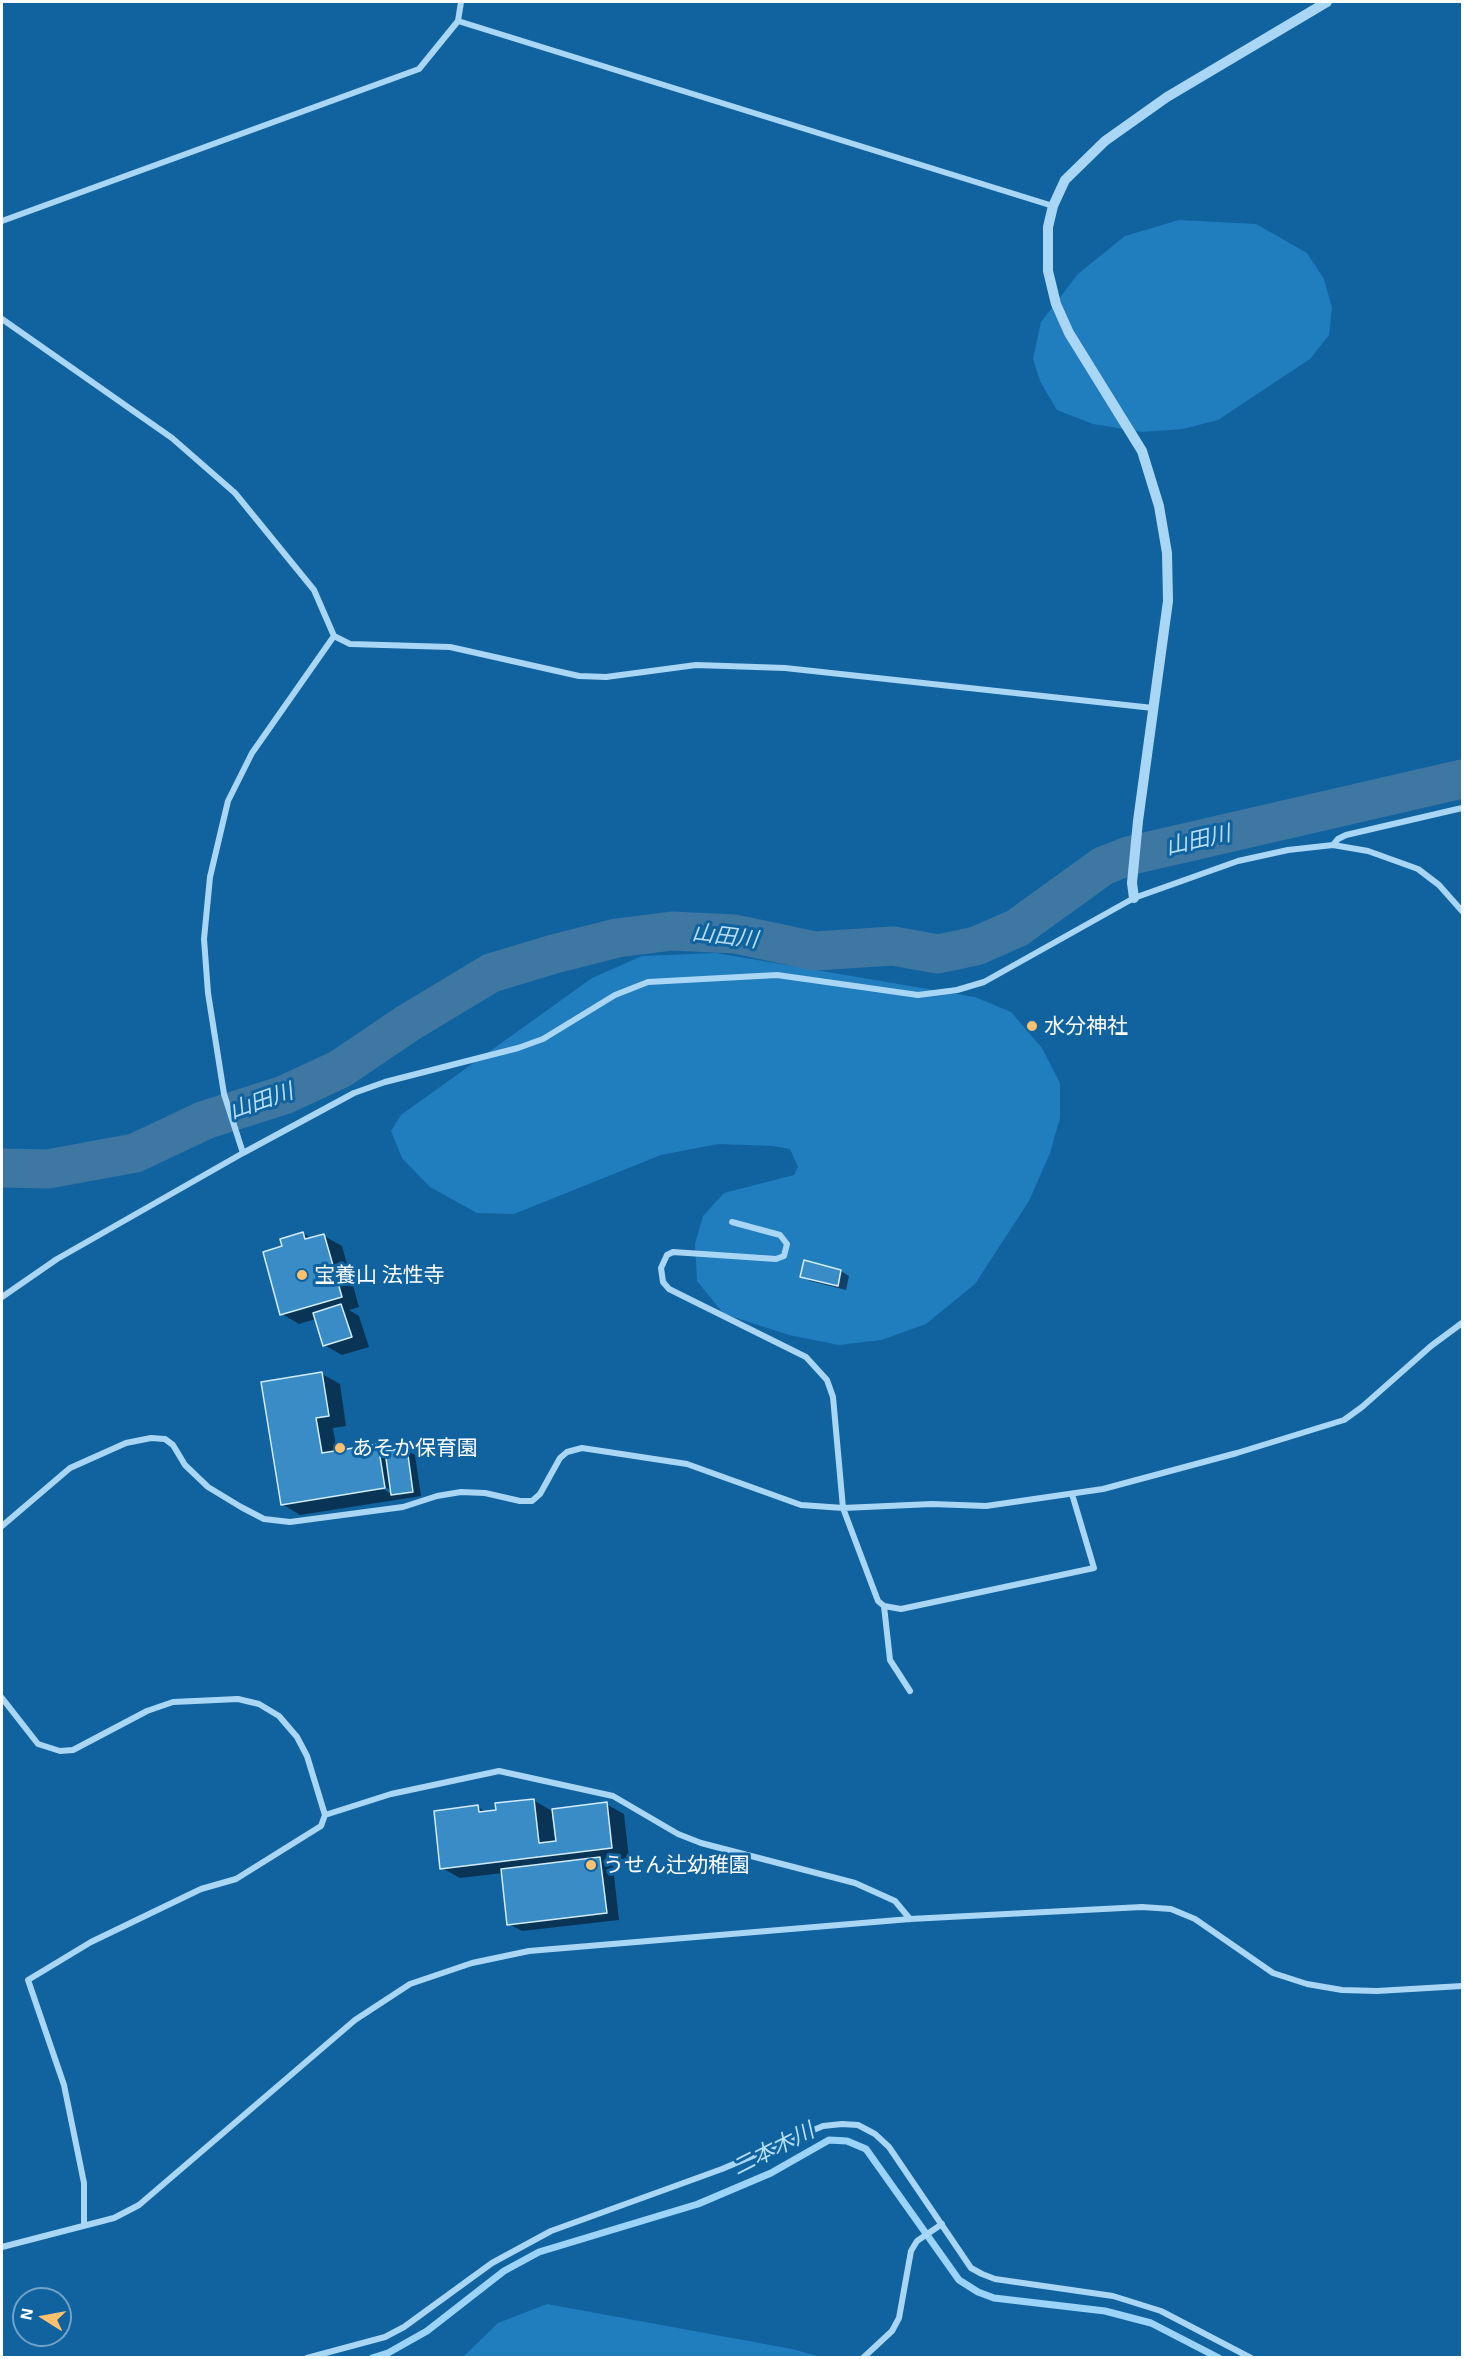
<!DOCTYPE html>
<meta charset="utf-8">
<style>
body{margin:0}
#map{position:relative;width:1464px;height:2359px;overflow:hidden;background:#1163a0;font-family:"Exo 2",sans-serif}
canvas{display:block}
.frame{position:absolute;inset:0;border:3px solid #fff;pointer-events:none}
.north{position:absolute;left:12px;top:2287px;width:60px;height:60px;box-sizing:border-box;background:#1163a0;border:2px solid #70a1c6;border-radius:50%;rotate:281deg;font-size:16px;font-weight:700;line-height:24px;text-align:center;color:#fff}
.north::after{content:'';display:block;margin:auto;width:21px;height:27px;background:#ffc16e;clip-path:polygon(50% 0,100% 100%,50% 72%,0 100%)}
</style>
<div id="map">
<canvas width="1464" height="2359"></canvas>
<div class="frame"></div>
<div class="north">N</div>
</div>
<script>
const ctx = document.querySelector('canvas').getContext('2d');
ctx.lineJoin = 'round';
function fill(path, color) { ctx.fillStyle = color; ctx.fill(path, 'evenodd'); }
const toPath = rows => new Path2D(rows.map(r => 'M' + r).join(''));
function stroke(path, color, width, dash) { ctx.strokeStyle = color; ctx.lineWidth = width; ctx.lineCap = dash ? 'butt' : 'round'; ctx.setLineDash(dash || []); ctx.stroke(path); }
function write(font, color, halo, rows, align = 'center') {
  ctx.font = font + ' "Exo 2","Noto Sans JP",sans-serif'; ctx.lineWidth = 6; ctx.setLineDash([]); ctx.textBaseline = 'middle'; ctx.strokeStyle = halo; ctx.fillStyle = color; for (const [text, x, y, turn = 0] of rows) {
    ctx.save(); ctx.translate(x, y); ctx.rotate((+turn || 0) * Math.PI / 180); ctx.textAlign = isNaN(turn) ? turn : align; if (halo) ctx.strokeText(text, 0, 0); ctx.fillText(text, 0, 0); ctx.restore();
  }
}
const green = toPath([
 [1179,220,1256,224,1307,253,1324,279,1332,308,1329,335,1310,359,1218,420,1183,429,1142,432,1093,424,1057,410,1040,381,1033,359,1041,322,1078,274,1125,236],
 [716,953,975,997,1011,1012,1042,1048,1060,1083,1060,1118,1050,1153,1029,1201,975,1284,926,1324,881,1340,839,1345,789,1335,724,1314,697,1281,695,1244,703,1216,724,1193,794,1175,798,1167,790,1149,773,1146,718,1144,661,1155,514,1214,477,1213,430,1187,402,1158,391,1131,401,1115,592,978,642,956],
 [547,2304,792,2349,821,2357,463,2357,498,2323]
]);
const shadow = toPath([
 [303,1233,312,1239,324,1236,342,1246,359,1307,349,1310,359,1316,369,1347,342,1355,324,1345,316,1319,299,1324,282,1314,284,1247],
 [805,1262,841,1271,849,1276,846,1290,810,1281,802,1276],
 [322,1374,340,1384,346,1426,333,1428,337,1452,377,1445,389,1452,406,1450,415,1455,421,1496,300,1515,282,1504],
 [379,1483,392,1491,392,1494,378,1486],
 [533,1800,554,1812,606,1804,624,1814,629,1858,604,1861,613,1866,619,1920,522,1931,509,1924,503,1873,460,1878,442,1868,478,1807,488,1813],
 [552,1815,555,1815,558,1842,555,1843]
]);
const stream = toPath([
 [372,2358,388,2353,427,2331,504,2271,539,2252,698,2204,771,2173,829,2140,847,2141,866,2149,959,2280,978,2292,994,2298,1105,2311,1151,2323,1219,2358]
]);
const river = toPath([
 [2,1168,48,1169,135,1153,205,1120,284,1095,340,1069,408,1023,491,973,554,954,617,938,672,931,735,934,815,951,893,946,938,954,976,946,1017,928,1103,866,1128,856,1462,779]
]);
const building = toPath([
 [303,1232,305,1239,324,1234,342,1297,280,1315,263,1252,282,1246,280,1239,303,1232],
 [804,1260,841,1270,838,1286,800,1277,804,1260],
 [341,1304,352,1337,323,1346,313,1313,341,1304],
 [322,1372,329,1416,316,1418,322,1453,378,1444,385,1488,281,1505,261,1382,322,1372],
 [407,1448,413,1492,391,1495,385,1451,407,1448],
 [534,1799,539,1843,556,1841,552,1809,607,1802,612,1848,440,1869,434,1811,478,1805,479,1812,496,1810,495,1803,534,1799],
 [600,1857,607,1913,507,1925,501,1869,600,1857]
]);
const minor = toPath([
 [458,21,1053,206],
 [2,221,419,69,458,21,461,2],
 [2,319,172,438,235,493,314,590,334,636,350,644,450,647,579,676,606,677,696,665,785,668,1153,708],
 [1333,845,1338,839,1346,835,1462,808],
 [243,1153,224,1094,208,993,204,939,210,877,228,801,252,753,334,636],
 [732,1222,780,1235,787,1244,784,1256,776,1259,673,1252,667,1255,661,1268,663,1282,669,1289,806,1357,827,1380,833,1397,843,1508,878,1601,884,1606,901,1609,1094,1568,1072,1494],
 [2,1297,57,1259,243,1153,354,1093,385,1082,518,1048,543,1039,615,995,648,982,777,975,918,995,957,990,984,982,1134,898,1238,861,1288,850,1333,845,1368,851,1418,869,1439,885,1462,911],
 [2,1526,70,1468,126,1443,151,1438,165,1439,173,1445,185,1465,208,1487,241,1507,264,1519,290,1522,403,1507,437,1496,461,1492,485,1493,520,1501,532,1501,540,1494,560,1458,567,1452,582,1448,687,1464,801,1505,843,1508,932,1504,986,1506,1103,1489,1237,1453,1344,1420,1362,1407,1431,1346,1462,1323],
 [884,1606,890,1660,910,1691],
 [2,1698,38,1744,60,1751,73,1750,147,1711,173,1702,238,1699,259,1704,279,1716,297,1737,307,1756,325,1815,391,1794,499,1771,613,1796,678,1834,701,1843,855,1883,895,1901,910,1919],
 [84,2225,84,2183,64,2085,28,1980,91,1942,201,1889,236,1879,321,1826,325,1815],
 [2,2247,114,2218,139,2205,355,2020,410,1984,472,1963,529,1951,910,1919,1142,1907,1171,1909,1195,1919,1273,1973,1307,1984,1342,1990,1377,1991,1462,1986],
 [307,2358,385,2337,404,2327,492,2263,551,2231,722,2169,823,2126,842,2124,858,2125,875,2134,889,2147,971,2268,982,2274,995,2279,1113,2296,1161,2311,1251,2358],
 [863,2358,892,2331,899,2318,911,2251,917,2241,942,2224]
]);
const tertiary = toPath([
 [1134,898,1132,883,1138,821,1168,601,1167,553,1159,506,1142,451,1069,333,1056,304,1048,271,1048,227,1053,206,1065,180,1105,141,1167,97,1327,2]
]);
const markers = [
 [1032,1026,6,"#ffc16e"],
 [302,1275,6,"#ffc16e"],
 [340,1448,6,"#ffc16e"],
 [591,1865,6,"#ffc16e"]
];
const poiNames = [
 ["水分神社",1044,1026],
 ["宝養山 法性寺",314,1275],
 ["あそか保育園",352,1448],
 ["うせん辻幼稚園",603,1865]
];
const waterNames = [
 ["山田川",1198,840,-13],
 ["山田川",725,936,7],
 ["山田川",261,1101,-19],
 ["二本木川",773,2149,-27]
];
fill(green, '#207dbe');
fill(shadow, '#0007');
stroke(stream, '#9cd3f8', 7);
stroke(river, '#3e77a2', 39);
fill(building, '#3a8cc7');
stroke(building, '#d3ecfe', 1.5);
stroke(minor, '#aad6f5', 6);
stroke(tertiary, '#aad6f5', 10);
for (const [x, y, r, color] of markers) { const dot = new Path2D(); dot.arc(x, y, r, 0, 2 * Math.PI); ctx.fillStyle = color; ctx.fill(dot); stroke(dot, '#1163a0', 2); }
write('21px', '#fff', '#1163a0', poiNames, 'left');
write('italic 22px', '#b6dffb', '#1163a0', waterNames);
</script>
